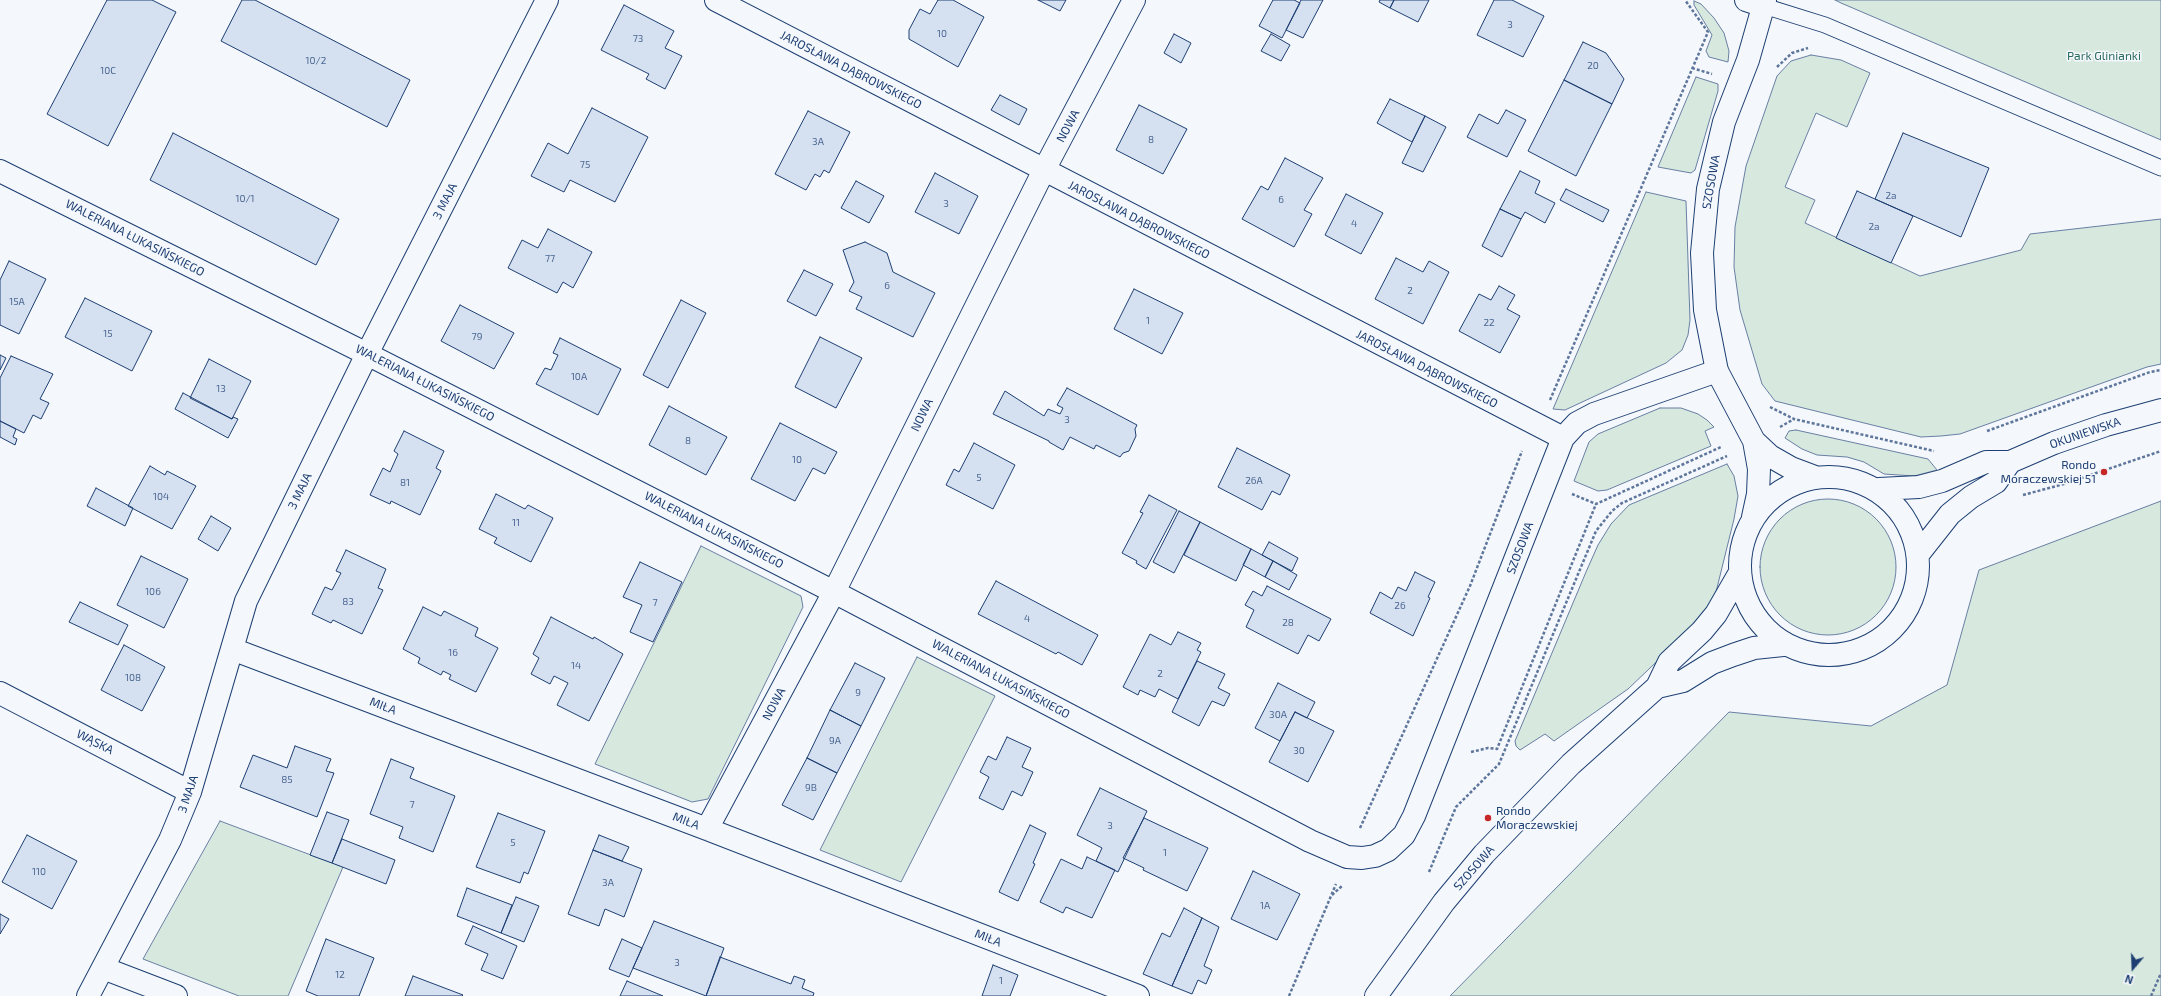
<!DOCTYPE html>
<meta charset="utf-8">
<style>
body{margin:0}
#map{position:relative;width:2161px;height:996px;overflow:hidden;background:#f4f7fb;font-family:"Exo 2",sans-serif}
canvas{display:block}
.north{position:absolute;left:2113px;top:948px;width:40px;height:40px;-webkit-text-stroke:3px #f4f7fb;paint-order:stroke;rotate:199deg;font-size:11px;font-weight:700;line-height:16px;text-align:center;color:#1d3f73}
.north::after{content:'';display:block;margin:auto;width:14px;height:18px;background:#1d3f73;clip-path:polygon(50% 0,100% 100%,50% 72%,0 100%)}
</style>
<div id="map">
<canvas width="2161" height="996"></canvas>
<div class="north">N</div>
</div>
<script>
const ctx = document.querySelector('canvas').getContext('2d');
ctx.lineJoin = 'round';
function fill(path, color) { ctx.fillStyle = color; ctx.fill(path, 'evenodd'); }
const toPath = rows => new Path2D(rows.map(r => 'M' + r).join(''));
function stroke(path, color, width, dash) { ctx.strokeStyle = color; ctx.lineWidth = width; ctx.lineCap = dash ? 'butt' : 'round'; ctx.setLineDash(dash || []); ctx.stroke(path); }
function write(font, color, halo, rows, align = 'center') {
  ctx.font = font + ' "Exo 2",sans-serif'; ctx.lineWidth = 3; ctx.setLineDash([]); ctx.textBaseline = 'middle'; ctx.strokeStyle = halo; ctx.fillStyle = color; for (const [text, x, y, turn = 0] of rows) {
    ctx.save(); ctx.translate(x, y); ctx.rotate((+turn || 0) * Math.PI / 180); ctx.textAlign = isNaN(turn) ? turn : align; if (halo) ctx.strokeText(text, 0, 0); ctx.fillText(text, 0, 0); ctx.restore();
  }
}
const green = toPath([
 [1835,0,2161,0,2161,140,1841,3,1835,0],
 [1694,1,1701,4,1714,18,1724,33,1729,51,1728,62,1709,57,1706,51,1712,35,1694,5,1694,1],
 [1811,55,1841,60,1870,73,1847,127,1816,113,1785,187,1815,200,1805,223,1920,276,2021,250,2030,234,2161,219,2161,364,2147,367,1960,434,1941,436,1921,437,1775,401,1762,384,1740,310,1734,267,1735,227,1746,166,1777,76,1791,61,1811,55],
 [1696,77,1718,84,1718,91,1695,170,1691,173,1658,167,1696,77],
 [1646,192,1686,201,1690,320,1688,335,1682,350,1666,363,1565,410,1553,409,1646,192],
 [1660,408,1681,408,1698,414,1707,420,1714,427,1705,431,1711,446,1607,490,1598,491,1574,481,1589,442,1598,434,1660,408],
 [1796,430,1928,459,1937,470,1914,476,1884,474,1864,462,1847,457,1817,455,1802,449,1785,438,1789,431,1796,430],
 [1727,464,1734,476,1738,496,1734,519,1714,600,1693,627,1628,689,1554,741,1545,734,1520,750,1516,746,1515,741,1586,572,1598,545,1611,524,1629,505,1727,464],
 '1760 567a68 68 0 1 1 136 0a68 68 0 1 1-136 0Z',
 [2161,501,2161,996,1450,996,1729,712,1871,726,1947,685,1979,570,2161,501],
 [701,546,801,596,803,607,708,799,692,802,595,764,701,546],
 [917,657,995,696,901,882,820,850,917,657],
 [220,821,343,867,288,996,239,996,143,959,220,821]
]);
const building = toPath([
 [107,0,152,0,176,12,108,146,47,114,107,0],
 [242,0,255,0,410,80,387,127,221,41,242,0],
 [938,0,953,0,984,17,958,67,909,39,909,30,920,9,930,14,938,0],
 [1038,0,1066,0,1060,11,1038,0],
 [1273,0,1294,0,1300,3,1282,38,1259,26,1273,0],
 [1301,0,1323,0,1303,38,1286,30,1301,0],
 [1380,0,1394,0,1390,8,1379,2,1380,0],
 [1394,0,1429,0,1418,22,1390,8,1394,0],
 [1494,0,1512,0,1544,16,1523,57,1477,35,1494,0],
 [624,5,674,31,665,48,682,56,665,89,646,79,649,74,601,50,624,5],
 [1174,34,1191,43,1181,63,1164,53,1174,34],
 [1271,34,1290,45,1281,61,1261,51,1271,34],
 [1583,42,1606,53,1624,79,1612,104,1564,80,1583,42],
 [1564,80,1612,104,1576,176,1528,151,1564,80],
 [1000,95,1027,109,1019,125,991,110,1000,95],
 [1390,99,1425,116,1412,142,1377,123,1390,99],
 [1139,105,1187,129,1163,174,1116,150,1139,105],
 [592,108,648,137,615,202,570,180,564,192,531,176,548,143,568,154,592,108],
 [1506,110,1526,120,1507,157,1467,137,1479,114,1498,124,1506,110],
 [808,111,850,132,829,173,824,170,820,177,815,174,806,190,775,174,808,111],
 [1425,116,1446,127,1423,172,1402,163,1425,116],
 [173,133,339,219,316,265,150,180,173,133],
 [1903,133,1989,168,1961,237,1875,199,1903,133],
 [1285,158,1323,178,1304,210,1312,214,1294,247,1242,219,1261,186,1268,190,1285,158],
 [1520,171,1540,181,1535,193,1555,203,1545,223,1525,212,1521,219,1500,209,1520,171],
 [935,173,978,196,959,234,915,212,935,173],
 [856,181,884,196,869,223,841,208,856,181],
 [1566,189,1609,210,1603,222,1560,200,1566,189],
 [1857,191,1913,216,1891,263,1836,238,1857,191],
 [1346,194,1383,213,1361,254,1325,235,1346,194],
 [1500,209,1521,219,1502,257,1482,246,1500,209],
 [548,229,592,252,573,288,563,282,557,293,508,268,522,240,538,248,548,229],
 [865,242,887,253,893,272,935,293,913,337,856,309,862,297,849,291,854,282,843,250,865,242],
 [1396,258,1423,272,1429,261,1449,272,1423,324,1375,299,1396,258],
 [9,261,46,279,19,334,0,325,0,280,9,261],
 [804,270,833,284,816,316,787,301,804,270],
 [1499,286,1515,295,1507,309,1520,316,1500,353,1459,331,1479,294,1491,300,1499,286],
 [1134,289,1183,313,1162,354,1114,329,1134,289],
 [85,298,152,331,132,371,65,337,85,298],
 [681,300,706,313,668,388,643,375,681,300],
 [460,305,514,333,494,369,441,341,460,305],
 [820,337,862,358,836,408,795,387,820,337],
 [560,338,621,369,598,415,536,384,545,368,551,370,558,355,553,353,560,338],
 [0,355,6,358,0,370,0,355],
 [11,356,53,374,40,399,49,403,41,419,33,415,24,433,0,421,0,378,11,356],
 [209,359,251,381,232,419,190,398,209,359],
 [1067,388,1137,425,1135,429,1136,436,1129,451,1123,453,1120,457,1096,445,1094,449,1070,437,1063,450,1049,442,1049,441,993,414,1005,391,1044,416,1048,409,1060,414,1063,408,1057,405,1067,388],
 [183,393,232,419,233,417,238,419,228,438,175,409,183,393],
 [669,406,727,437,706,475,649,445,669,406],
 [0,421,16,429,13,437,17,439,15,445,0,437,0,421],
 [780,423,837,452,825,474,813,468,795,501,751,479,780,423],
 [404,431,444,451,436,468,441,471,420,515,391,501,390,504,370,495,383,468,390,472,398,454,394,451,404,431],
 [974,443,1015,465,993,509,946,485,954,469,959,472,974,443],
 [1237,448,1290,475,1280,495,1272,491,1262,510,1218,487,1237,448],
 [150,466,165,475,167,471,196,486,172,529,128,506,150,466],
 [96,488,133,508,125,526,87,506,96,488],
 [496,494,525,509,528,505,553,518,531,562,494,543,497,538,479,529,496,494],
 [1149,495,1177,510,1146,569,1136,563,1137,561,1122,553,1143,513,1140,512,1149,495],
 [1179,511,1200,522,1174,573,1153,562,1179,511],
 [211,516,231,528,218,551,198,539,211,516],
 [1200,522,1251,549,1236,581,1184,555,1200,522],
 [1269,542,1298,558,1292,571,1262,555,1269,542],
 [1251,549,1273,561,1265,577,1243,565,1251,549],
 [346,550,386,569,378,588,383,590,362,634,333,620,331,623,312,614,325,587,332,590,341,573,336,571,346,550],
 [141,556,188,579,164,628,117,605,141,556],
 [1273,561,1297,575,1289,590,1265,577,1273,561],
 [640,562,682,582,653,642,630,632,642,605,623,597,640,562],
 [1415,572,1435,582,1428,597,1430,598,1413,636,1370,613,1380,592,1392,599,1398,587,1406,591,1415,572],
 [996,581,1098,635,1082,665,1058,652,1056,654,978,614,996,581],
 [1267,586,1331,619,1319,641,1308,635,1298,654,1246,627,1254,610,1245,605,1253,591,1262,596,1267,586],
 [80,602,128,625,118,645,69,622,80,602],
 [423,607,441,616,444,611,478,628,475,636,498,648,476,692,449,679,451,675,443,671,441,675,418,663,420,658,403,649,423,607],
 [551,617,593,639,594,637,623,654,589,721,557,705,568,683,554,676,550,684,531,674,539,658,533,654,551,617],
 [1178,632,1201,643,1197,650,1201,652,1178,699,1159,689,1155,697,1140,690,1138,695,1123,687,1150,634,1171,645,1178,632],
 [124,645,165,667,142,711,101,690,124,645],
 [1197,661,1225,674,1218,688,1230,694,1224,706,1212,701,1199,726,1172,712,1197,661],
 [855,663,885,678,861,726,830,710,855,663],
 [1278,683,1315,702,1307,718,1295,712,1280,741,1255,728,1278,683],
 [830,710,861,726,837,773,807,758,830,710],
 [1295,712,1334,731,1308,782,1269,762,1295,712],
 [1007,737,1031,748,1022,767,1033,772,1022,796,1012,791,1003,810,979,798,989,777,980,772,988,756,996,760,1007,737],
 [295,746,331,759,326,771,334,773,317,817,240,787,253,755,287,768,295,746],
 [807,758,837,773,813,820,782,805,807,758],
 [391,759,414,768,410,778,455,796,433,852,399,838,403,827,370,814,391,759],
 [1100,788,1147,811,1118,872,1096,861,1102,848,1077,835,1100,788],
 [327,812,349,820,332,863,310,855,327,812],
 [498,813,545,831,528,874,524,872,520,883,476,867,498,813],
 [1144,818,1208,848,1187,891,1143,870,1144,868,1123,858,1144,818],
 [1030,825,1046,833,1033,863,1035,864,1018,901,999,892,1030,825],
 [27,835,77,861,52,909,2,882,27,835],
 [599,835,629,847,622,861,593,850,599,835],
 [342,839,395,860,386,884,332,863,342,839],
 [593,850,642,869,624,917,605,909,599,926,568,914,593,850],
 [1087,857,1115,870,1092,918,1066,907,1063,913,1040,902,1061,859,1082,869,1087,857],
 [1253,871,1300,894,1277,940,1231,919,1253,871],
 [467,888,512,905,501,933,457,916,467,888],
 [516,897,539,906,524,942,501,933,516,897],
 [1184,908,1202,918,1172,986,1143,974,1162,933,1170,937,1184,908],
 [0,914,9,919,0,934,0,914],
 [1202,918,1219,927,1204,966,1212,970,1206,984,1198,980,1192,994,1172,986,1202,918],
 [654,921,724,948,706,996,633,968,654,921],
 [473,926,517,946,503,979,481,970,488,954,465,944,473,926],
 [326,939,374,958,359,996,318,996,306,991,326,939],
 [622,939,642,948,629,977,609,969,622,939],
 [720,957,791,984,794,976,805,980,802,988,814,993,813,996,706,996,720,957],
 [993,965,1018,975,1010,996,982,996,993,965],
 [413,976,463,995,462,996,405,996,413,976],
 [627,981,663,996,620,996,627,981]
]);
const path = toPath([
 [1777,67,1792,53,1808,48],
 [1692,68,1712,74],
 [1550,400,1708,32,1685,0],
 [1770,407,1794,419,1934,451],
 [1780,427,1794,419],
 [1987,431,2150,372,2161,370],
 [1572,494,1596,504,1721,447],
 [2023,495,2064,484,2161,451],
 [1471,752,1488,748,1497,749,1596,504],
 [1360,828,1470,586,1522,451],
 [1429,872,1456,807,1499,764,1596,531,1612,511,1622,503,1727,456],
 [1332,895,1342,886],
 [1289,996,1336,884],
 [2151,996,2161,973]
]);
const lane = toPath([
 [1764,6,1825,25,2161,168]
]);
const street = toPath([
 [716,0,1563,438],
 [1746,0,1764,6],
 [0,171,367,354,834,592,1310,841,1347,857,1362,858,1375,856,1388,850,1404,835,1414,816,1563,438,1577,423,1594,414,1717,371],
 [232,649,707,829,1138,996],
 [0,693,190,792],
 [707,829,834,592,1044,170,1134,0],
 [103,968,176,996],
 [88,996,170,840,190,792,246,601,367,354,547,0]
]);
const secondary = toPath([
 [1754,441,1770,456,1791,468,1815,477],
 '1740 566a89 89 0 1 1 178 0a89 89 0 1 1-178 0Z',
 [1879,489,1919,487,1942,481,1986,462,2010,462,2054,443,2106,425,2161,410],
 [1753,517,1758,494,1759,469,1754,441,1717,371,1705,310,1702,253,1708,189,1724,122,1748,60,1765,0],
 [1920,552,1950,514,1971,497,1996,482,2010,462],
 [1657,687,1683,681,1712,663,1733,655,1754,648,1783,645],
 [1376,996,1444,902,1484,854,1571,764,1657,687,1669,662,1702,631,1716,614,1739,574]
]);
const markers = [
 [2104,472,4,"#c62828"],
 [1488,818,4,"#c62828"]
];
const numberNames = [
 ["3",1510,25],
 ["10",942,34],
 ["73",638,39],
 ["10/2",316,61],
 ["20",1593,66],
 ["10C",108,71],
 ["8",1151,140],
 ["3A",818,142],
 ["75",585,165],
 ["2a",1891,196],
 ["10/1",245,199],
 ["6",1281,200],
 ["3",946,204],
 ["4",1354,224],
 ["2a",1874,227],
 ["77",550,259],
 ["6",887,286],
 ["2",1410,291],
 ["15A",17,302],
 ["1",1148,321],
 ["22",1489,323],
 ["15",108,334],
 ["79",477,337],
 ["10A",579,377],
 ["13",221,389],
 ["3",1067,420],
 ["8",688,441],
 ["10",797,460],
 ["5",979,478],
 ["26A",1254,481],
 ["81",405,483],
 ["104",161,497],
 ["11",516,523],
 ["106",153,592],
 ["83",348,602],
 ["7",655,603],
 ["26",1400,606],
 ["4",1027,619],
 ["28",1288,623],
 ["16",453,653],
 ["14",576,666],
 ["2",1160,674],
 ["108",133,678],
 ["9",858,693],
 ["30A",1278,715],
 ["9A",835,741],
 ["30",1299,751],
 ["85",287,780],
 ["9B",811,788],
 ["7",412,805],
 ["3",1110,826],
 ["5",513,843],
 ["1",1165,853],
 ["110",39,872],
 ["3A",608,883],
 ["1A",1265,906],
 ["3",677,963],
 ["12",340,975],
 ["1",1001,981]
];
const parkNames = [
 ["Park Glinianki",2104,56]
];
const streetNames = [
 ["JAROSŁAWA DĄBROWSKIEGO",851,70,27],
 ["NOWA",1068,126,-62],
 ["SZOSOWA",1711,182,-80],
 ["3 MAJA",445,201,-63],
 ["JAROSŁAWA DĄBROWSKIEGO",1139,220,27],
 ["WALERIANA ŁUKASIŃSKIEGO",135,238,27],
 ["JAROSŁAWA DĄBROWSKIEGO",1427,369,27],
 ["WALERIANA ŁUKASIŃSKIEGO",425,383,27],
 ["NOWA",922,415,-64],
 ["OKUNIEWSKA",2085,433,-19],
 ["3 MAJA",300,491,-64],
 ["WALERIANA ŁUKASIŃSKIEGO",714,530,27],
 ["SZOSOWA",1520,548,-69],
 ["WALERIANA ŁUKASIŃSKIEGO",1001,679,28],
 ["NOWA",774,704,-62],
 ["MIŁA",383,706,21],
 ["WĄSKA",95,742,27],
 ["3 MAJA",188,794,-71],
 ["MIŁA",686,821,21],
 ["SZOSOWA",1474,868,-49],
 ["MIŁA",988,938,21]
];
const poiNames = [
 ["Rondo",2096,465],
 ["Moraczewskiej 51",2096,479],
 ["Rondo",1496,811,"left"],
 ["Moraczewskiej",1496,825,"left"]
];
fill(green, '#d7e8df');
stroke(green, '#687fa3', 1);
fill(building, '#d5e0f0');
stroke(building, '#1d3f73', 1);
stroke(lane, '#1d3f73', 17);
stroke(street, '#1d3f73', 24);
stroke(secondary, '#1d3f73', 24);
stroke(path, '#5e769c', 2.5, [3, 2]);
stroke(lane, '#f4f7fb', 15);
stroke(street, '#f4f7fb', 22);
stroke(secondary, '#f4f7fb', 22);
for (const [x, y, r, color] of markers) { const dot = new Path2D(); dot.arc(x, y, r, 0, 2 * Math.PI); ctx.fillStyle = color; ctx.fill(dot); stroke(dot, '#f4f7fb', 1.5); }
write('10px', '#4b6792', null, numberNames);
write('12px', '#2c6c60', '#f4f7fb', parkNames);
write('12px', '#1d3f73', '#f4f7fb', streetNames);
write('12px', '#1d3f73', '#f4f7fb', poiNames, 'right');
</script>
